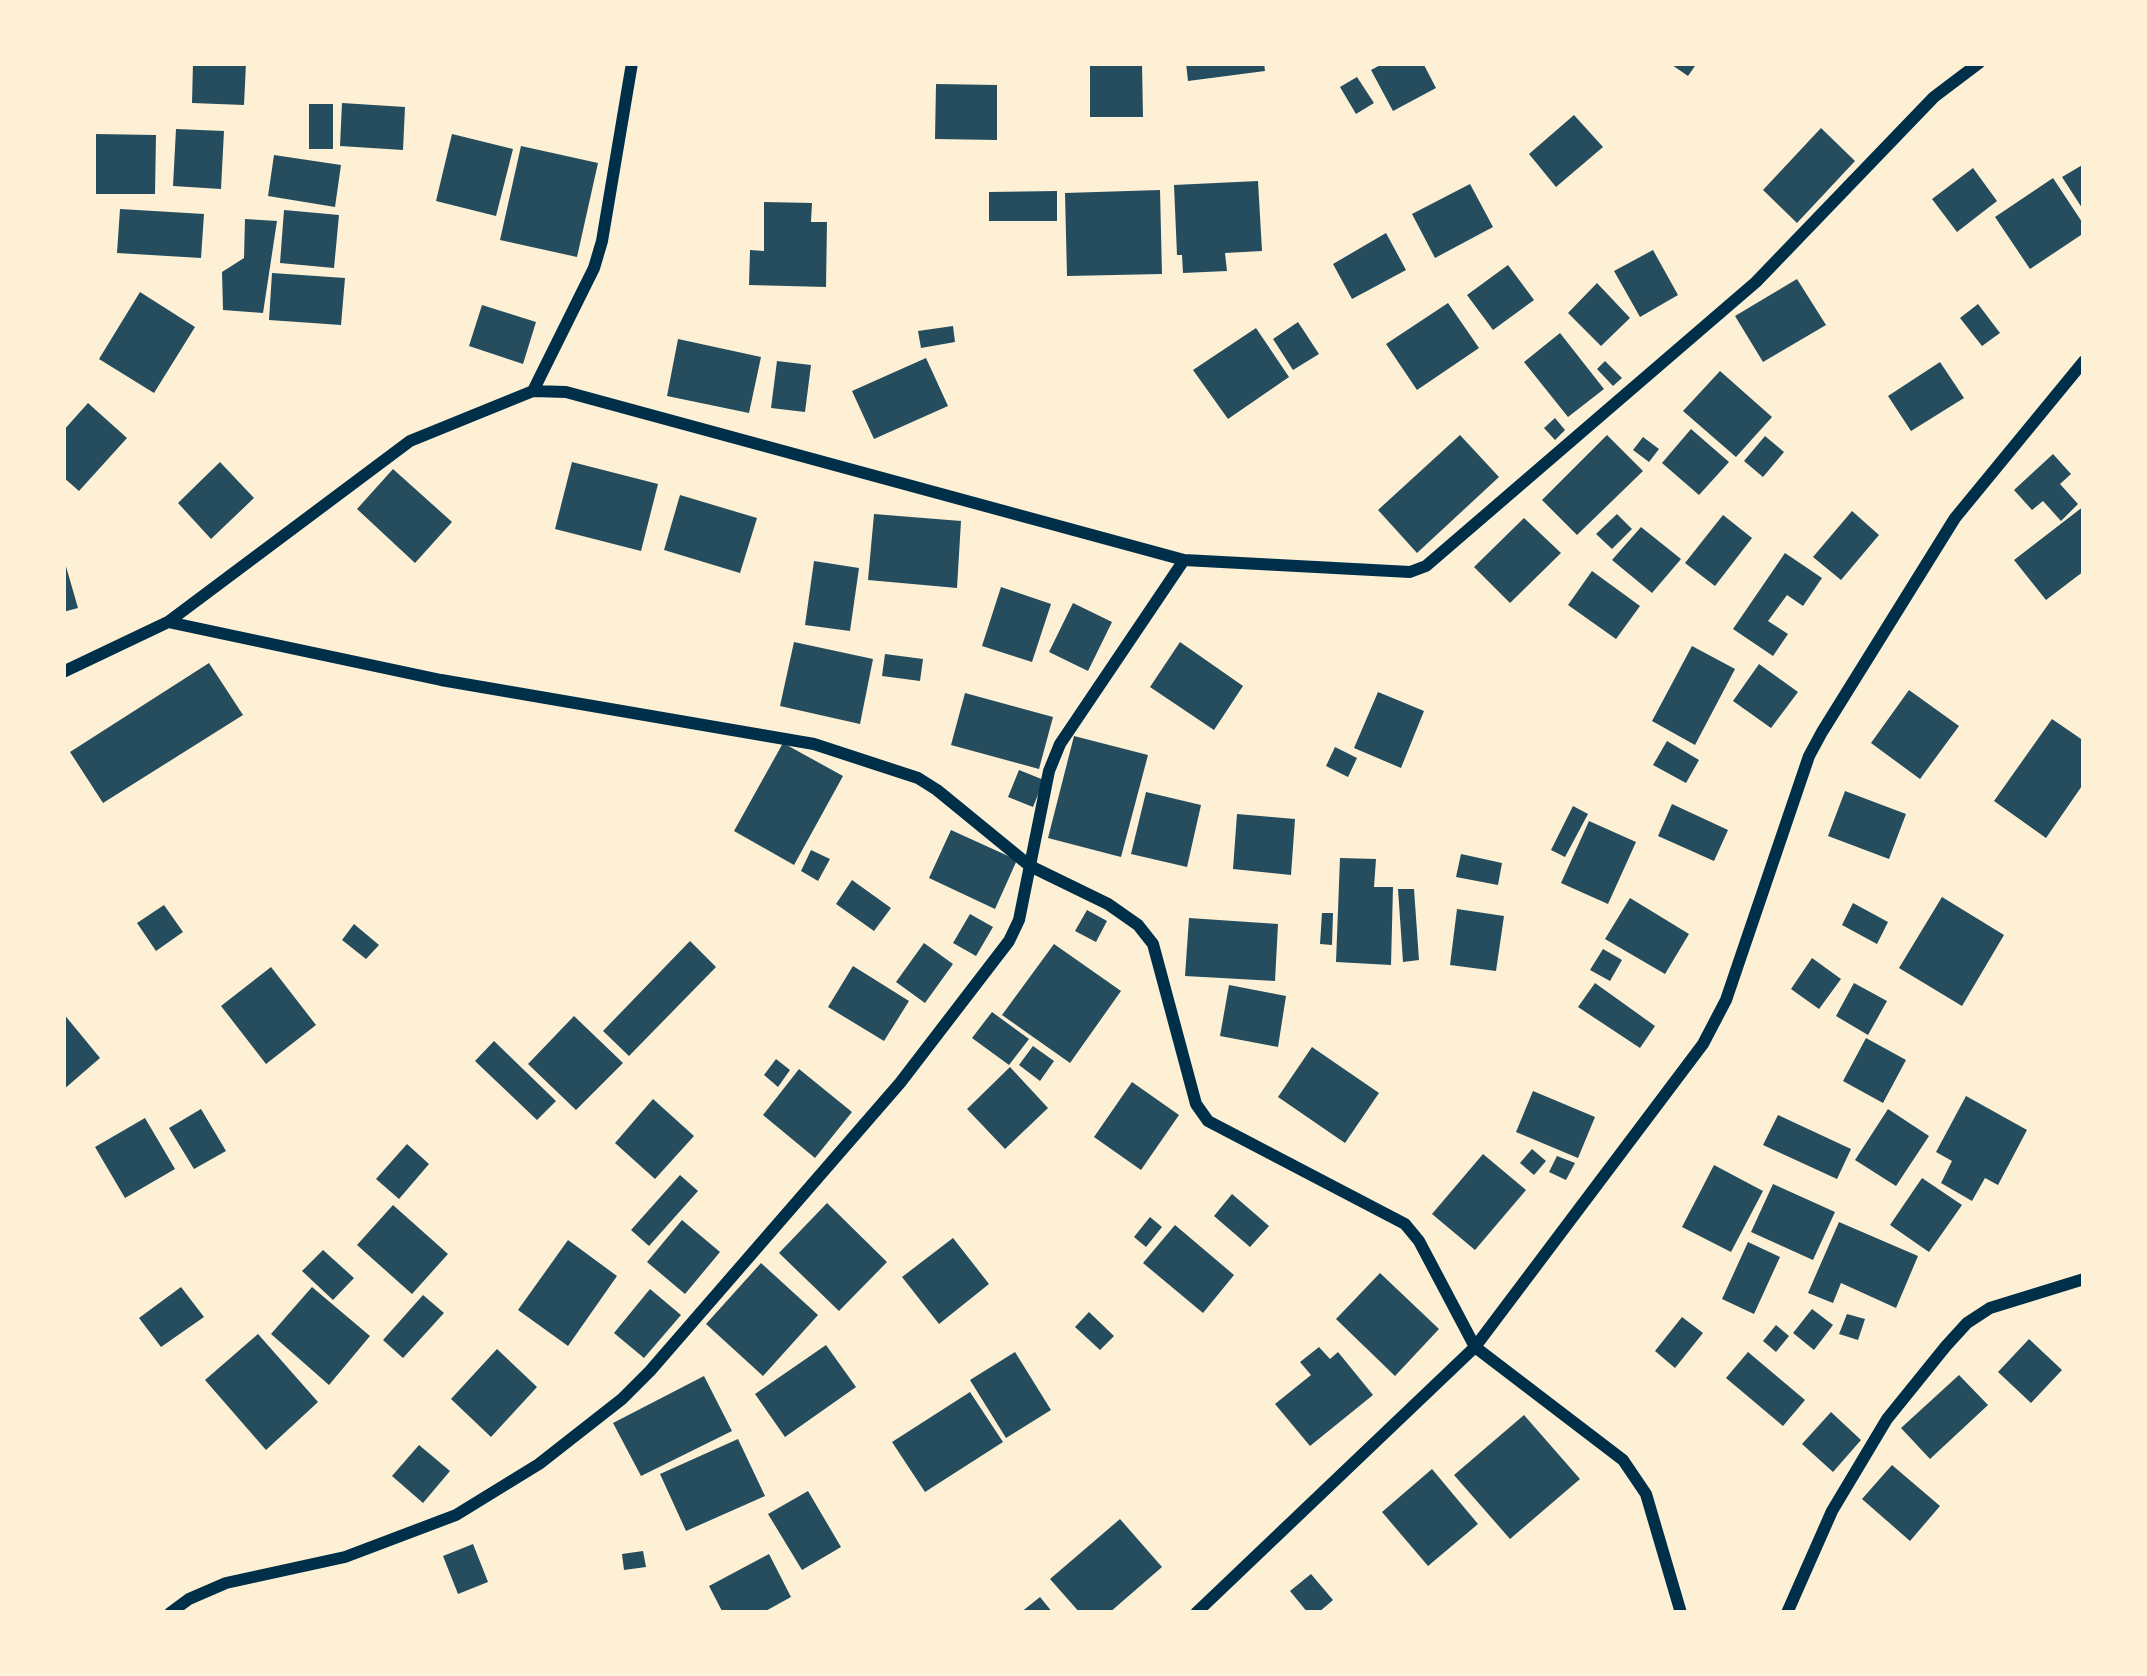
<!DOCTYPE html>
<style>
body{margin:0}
#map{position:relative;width:2147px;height:1676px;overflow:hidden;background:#fdf0d5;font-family:Merriweather,serif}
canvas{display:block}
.frame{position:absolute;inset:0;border:66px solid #fdf0d5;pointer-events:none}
</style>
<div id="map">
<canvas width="2147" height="1676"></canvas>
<div class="frame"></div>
</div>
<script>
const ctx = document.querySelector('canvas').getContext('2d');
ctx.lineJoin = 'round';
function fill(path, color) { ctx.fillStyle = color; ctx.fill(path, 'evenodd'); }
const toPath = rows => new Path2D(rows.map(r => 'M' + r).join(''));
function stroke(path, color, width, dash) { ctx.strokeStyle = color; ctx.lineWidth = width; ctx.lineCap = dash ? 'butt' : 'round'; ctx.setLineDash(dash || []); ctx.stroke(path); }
const building = toPath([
 [193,63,246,63,244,105,192,103],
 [1090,63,1142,63,1143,117,1090,117],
 [1186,63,1264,63,1265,71,1188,81],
 [1384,63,1423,63,1436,88,1393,111,1371,70],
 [1669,63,1697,63,1688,76],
 [1357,77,1374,103,1356,114,1340,87],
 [936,84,997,85,997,140,935,139],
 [342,103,405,107,403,150,340,146],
 [309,104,333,104,333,149,309,149],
 [1574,115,1603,147,1556,187,1529,154],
 [1821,128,1855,161,1797,223,1763,190],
 [176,129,224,131,221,189,173,186],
 [96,134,156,135,155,194,96,194],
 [452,134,513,149,496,216,436,201],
 [521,146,598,163,577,257,500,240],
 [274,155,341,165,335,207,268,196],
 [2084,164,2084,211,2062,177],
 [1973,168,1997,201,1957,232,1932,199],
 [2053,178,2084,225,2084,233,2030,269,1995,217],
 [1258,181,1262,251,1225,253,1227,271,1183,273,1182,255,1177,255,1174,185],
 [1470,184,1493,227,1435,258,1412,214],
 [1160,190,1162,274,1067,276,1065,193],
 [1057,191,1057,221,989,221,989,192],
 [764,202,812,203,811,222,827,222,826,287,749,285,750,250,764,251],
 [120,209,204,214,201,258,117,253],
 [284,210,339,215,334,268,280,263],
 [245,219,277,221,263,313,223,310,222,272,244,258],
 [1386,233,1406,270,1352,299,1333,264],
 [1653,250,1678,295,1640,317,1614,271],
 [1508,265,1534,300,1493,330,1467,295],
 [272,273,345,278,341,325,269,320],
 [1797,279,1826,325,1763,362,1735,316],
 [1597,283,1630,318,1601,346,1568,313],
 [140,292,195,327,154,393,99,359],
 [1448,303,1479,348,1417,390,1386,344],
 [1978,304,2000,333,1982,346,1960,318],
 [482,305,536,322,523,364,469,346],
 [1298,322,1319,354,1293,370,1273,339],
 [953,326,955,342,921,348,918,331],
 [1256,328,1289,377,1228,419,1193,370],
 [1560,333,1604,389,1568,417,1524,362],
 [678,339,761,357,749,413,667,396],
 [926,358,948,406,874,439,852,391],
 [777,361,811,365,805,412,771,408],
 [1605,361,1622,378,1613,386,1597,369],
 [1940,362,1964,398,1911,431,1888,396],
 [1720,371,1772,417,1736,457,1683,411],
 [88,403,127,438,79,491,63,477,63,431],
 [1555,418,1565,430,1555,440,1544,428],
 [1691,429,1729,462,1699,495,1662,463],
 [1460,435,1499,477,1417,553,1378,510],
 [1607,435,1643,471,1577,535,1542,500],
 [1765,436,1784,452,1763,477,1744,461],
 [1643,437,1659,449,1649,462,1633,450],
 [2053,454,2071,474,2060,484,2078,504,2061,521,2043,501,2032,510,2014,490],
 [220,462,254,498,211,539,178,503],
 [572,462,658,484,641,551,555,529],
 [393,469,452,522,415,563,357,509],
 [680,495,757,518,740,573,664,550],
 [2084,506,2084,571,2046,600,2014,560],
 [1852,511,1879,535,1841,580,1813,557],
 [874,514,961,521,957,588,868,580],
 [1617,514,1632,529,1612,549,1596,534],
 [1723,515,1752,538,1715,586,1685,563],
 [1524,518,1561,553,1510,603,1474,567],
 [1641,527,1681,559,1652,593,1612,560],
 [1785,553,1822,578,1803,606,1787,595,1768,621,1788,634,1773,656,1733,629],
 [63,556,78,608,63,612],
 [814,561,859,568,850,631,805,625],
 [1592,571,1640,606,1616,639,1568,605],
 [1001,587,1051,604,1032,662,982,646],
 [1073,603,1112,622,1088,671,1049,652],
 [794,642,873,659,860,724,780,706],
 [1180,642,1243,686,1214,730,1150,687],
 [1692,646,1735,669,1695,745,1652,721],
 [885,654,923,659,920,681,882,676],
 [209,663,243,715,103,803,70,752],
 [1759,664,1798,692,1771,728,1733,701],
 [1909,690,1959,726,1920,779,1871,743],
 [1378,692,1424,711,1401,768,1354,748],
 [965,693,1053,717,1039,769,951,745],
 [2052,719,2084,741,2084,783,2046,838,1994,801],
 [1074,736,1148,755,1121,857,1048,838],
 [1667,741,1699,760,1686,783,1653,765],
 [783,743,843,776,794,865,734,831],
 [1335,747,1357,758,1348,777,1326,766],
 [1019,770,1044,780,1033,807,1008,797],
 [1845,791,1906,814,1889,859,1828,836],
 [1146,792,1201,805,1187,867,1131,854],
 [1672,804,1728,830,1714,861,1658,836],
 [1573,806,1588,814,1565,857,1551,850],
 [1237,814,1295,819,1291,875,1233,869],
 [1589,821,1636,842,1608,904,1561,883],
 [951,830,1017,860,995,909,929,878],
 [811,850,830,859,818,881,801,871],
 [1461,854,1502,863,1498,885,1456,877],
 [1340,858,1376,859,1374,887,1393,887,1391,965,1336,962],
 [852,880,891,908,874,931,836,904],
 [1398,889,1414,889,1419,960,1403,962],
 [1942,897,2004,935,1962,1006,1899,968],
 [1630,898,1689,934,1665,974,1605,939],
 [1853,903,1888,922,1877,944,1842,925],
 [164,905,183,932,156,951,137,923],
 [1457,909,1504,916,1496,971,1450,965],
 [1087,910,1107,921,1096,942,1075,931],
 [1322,913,1333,913,1332,945,1320,944],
 [970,914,993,927,976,956,953,943],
 [1189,918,1278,924,1275,981,1185,976],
 [354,924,379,945,366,959,342,940],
 [690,941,716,967,629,1056,603,1031],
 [924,943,953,964,925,1003,896,982],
 [1054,944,1121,991,1070,1063,1002,1015],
 [1603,949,1622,960,1610,981,1590,970],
 [1812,958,1841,979,1819,1009,1791,989],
 [853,966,909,1001,884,1041,828,1007],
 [271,967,316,1025,266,1064,221,1006],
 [1595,983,1655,1026,1640,1048,1578,1007],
 [1854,983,1887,1001,1868,1035,1836,1016],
 [1229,985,1286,996,1278,1047,1220,1036],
 [992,1012,1029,1039,1009,1065,972,1038],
 [63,1013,100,1058,63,1090],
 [574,1016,623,1063,576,1110,528,1064],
 [1866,1038,1906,1060,1883,1103,1843,1081],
 [494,1041,556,1101,537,1120,475,1061],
 [1033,1046,1054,1061,1040,1081,1019,1065],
 [1312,1047,1379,1093,1345,1143,1278,1097],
 [776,1059,790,1070,778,1087,764,1075],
 [1010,1067,1048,1108,1005,1149,967,1109],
 [799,1069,852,1112,815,1158,763,1115],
 [1132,1082,1179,1115,1141,1170,1094,1137],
 [1533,1091,1595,1117,1578,1158,1516,1132],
 [1966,1096,2027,1130,1998,1185,1985,1178,1972,1201,1941,1183,1952,1161,1936,1152],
 [653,1099,694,1136,655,1179,615,1143],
 [201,1109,226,1151,194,1169,169,1128],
 [1888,1109,1929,1136,1896,1186,1855,1160],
 [1778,1115,1851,1149,1837,1179,1763,1145],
 [145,1118,175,1169,125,1198,95,1147],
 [407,1144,429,1164,399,1199,376,1179],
 [1532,1149,1546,1161,1534,1175,1520,1163],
 [1483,1154,1526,1190,1475,1250,1432,1214],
 [1557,1156,1575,1163,1566,1180,1549,1172],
 [1714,1165,1763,1191,1731,1252,1682,1227],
 [680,1175,698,1191,649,1246,631,1230],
 [1922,1178,1962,1205,1929,1252,1890,1225],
 [1773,1184,1835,1212,1813,1260,1751,1232],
 [1232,1194,1269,1226,1250,1247,1214,1216],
 [827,1203,887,1262,839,1311,779,1253],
 [393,1205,448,1254,412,1294,357,1245],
 [1150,1217,1162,1227,1146,1247,1134,1237],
 [682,1220,720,1252,685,1294,647,1262],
 [1839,1222,1918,1256,1896,1308,1841,1283,1833,1303,1808,1293],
 [1175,1225,1234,1275,1203,1313,1143,1263],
 [953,1238,989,1284,939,1324,902,1277],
 [568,1240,617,1276,568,1346,518,1310],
 [1748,1242,1780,1257,1754,1314,1722,1299],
 [323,1250,354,1278,333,1300,302,1271],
 [761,1263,818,1315,763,1376,706,1324],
 [1380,1273,1439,1329,1395,1376,1336,1319],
 [181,1287,204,1317,161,1347,139,1318],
 [312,1287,370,1336,329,1385,271,1334],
 [650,1289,681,1315,644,1358,614,1333],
 [423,1295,444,1313,403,1358,383,1340],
 [1812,1309,1833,1325,1814,1350,1793,1333],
 [1089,1312,1114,1336,1100,1350,1075,1327],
 [1847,1314,1865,1319,1858,1340,1839,1334],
 [1682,1317,1703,1333,1675,1368,1655,1351],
 [1776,1325,1789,1336,1776,1352,1763,1341],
 [258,1334,318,1402,266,1450,205,1380],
 [2029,1339,2062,1370,2031,1403,1998,1372],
 [826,1345,856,1387,785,1437,755,1394],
 [1319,1347,1330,1359,1338,1352,1373,1395,1310,1446,1275,1404,1311,1375,1300,1362],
 [497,1349,537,1387,491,1437,451,1399],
 [1015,1352,1051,1410,1006,1438,970,1380],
 [1748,1352,1805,1400,1783,1426,1726,1378],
 [1959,1375,1988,1405,1930,1459,1901,1428],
 [704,1376,732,1431,641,1476,613,1423],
 [970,1392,1003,1442,925,1492,892,1442],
 [1831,1412,1861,1440,1833,1472,1802,1444],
 [1524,1415,1580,1479,1510,1539,1454,1475],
 [738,1439,765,1496,686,1531,660,1474],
 [419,1445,450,1471,423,1503,392,1476],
 [1892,1465,1940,1506,1910,1541,1862,1499],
 [1432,1469,1478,1524,1428,1566,1382,1512],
 [808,1491,841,1547,802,1570,768,1514],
 [1120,1519,1162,1567,1109,1613,1080,1613,1050,1579],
 [473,1544,488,1582,458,1594,443,1556],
 [643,1551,646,1567,624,1570,622,1554],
 [769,1554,791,1597,762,1613,723,1613,709,1586],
 [1311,1574,1333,1600,1318,1613,1308,1613,1290,1591],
 [1040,1597,1053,1613,1020,1613]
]);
const minor = toPath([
 [533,391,594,268,602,241,632,63],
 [168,622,441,680,814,744,918,778,937,790,1030,866,1108,904,1138,925,1153,944,1196,1104,1208,1121,1405,1224,1419,1241,1475,1347,1623,1460,1646,1494,1681,1613],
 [63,672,168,622,410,441,533,391,566,392,1184,560,1410,572,1426,566,1756,282,1934,97,1979,63],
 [170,1613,189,1599,226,1583,345,1557,456,1515,539,1464,622,1399,650,1371,900,1083,1009,941,1019,920,1049,771,1060,744,1184,560],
 [1196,1613,1475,1347,1703,1044,1726,1000,1809,756,1822,732,1955,518,2084,361],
 [1787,1613,1832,1511,1887,1419,1946,1346,1967,1323,1990,1308,2084,1279]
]);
fill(building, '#264d5e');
stroke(minor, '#003049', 12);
</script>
